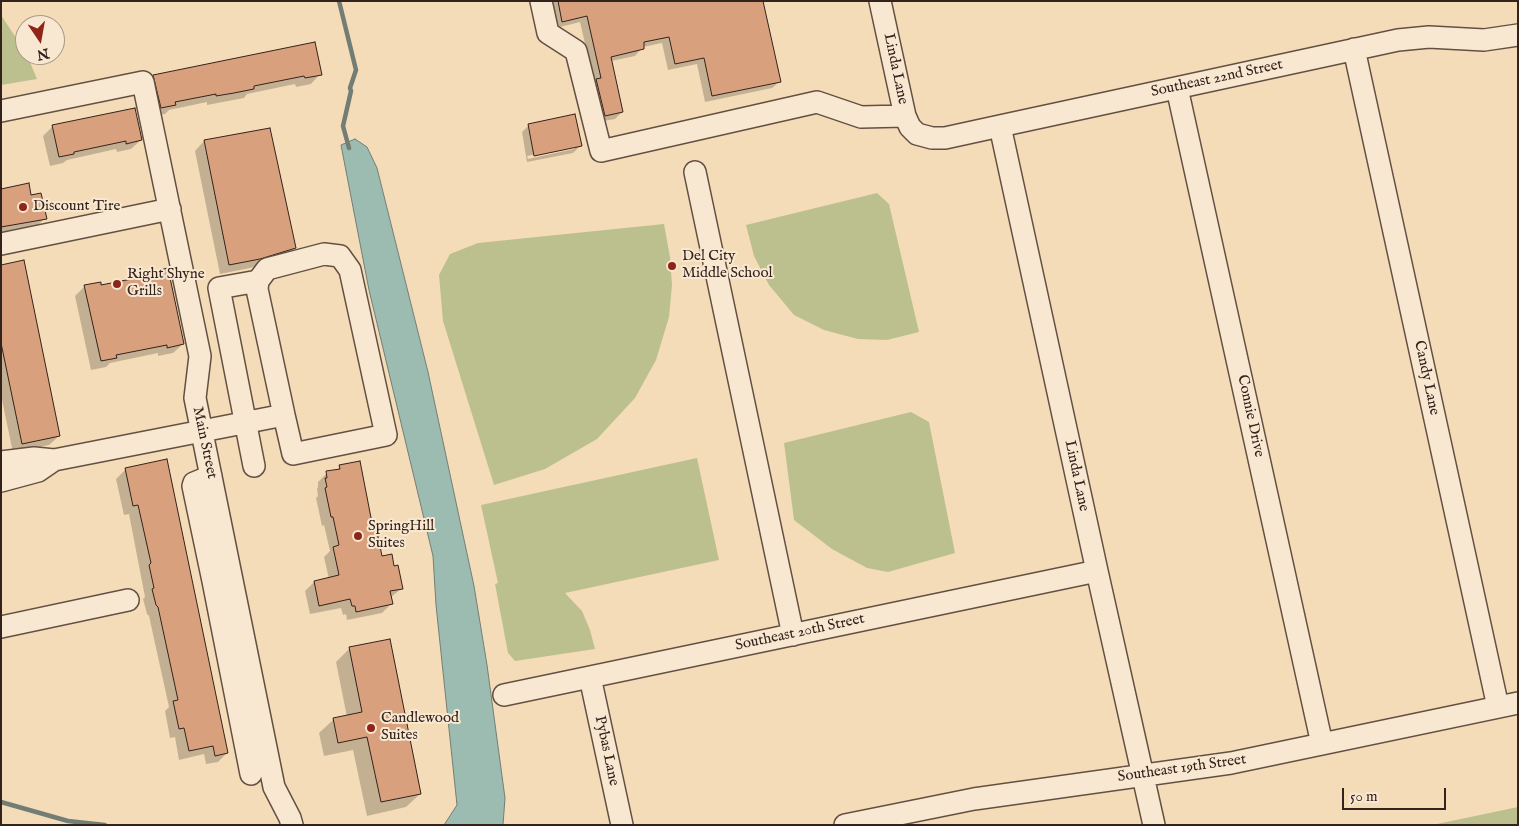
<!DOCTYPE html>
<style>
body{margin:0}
#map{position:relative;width:1519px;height:826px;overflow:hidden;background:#f4dcb8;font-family:"IM FELL English",serif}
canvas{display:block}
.frame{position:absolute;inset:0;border:2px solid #34221c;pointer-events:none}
.north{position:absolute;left:15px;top:15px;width:50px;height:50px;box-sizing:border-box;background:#f8e8d1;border:1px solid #aa9989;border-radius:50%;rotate:168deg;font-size:14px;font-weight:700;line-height:20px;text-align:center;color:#34221c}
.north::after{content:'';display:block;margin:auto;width:18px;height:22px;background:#8f2418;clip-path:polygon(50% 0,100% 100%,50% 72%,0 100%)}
.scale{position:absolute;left:1342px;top:788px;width:104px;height:22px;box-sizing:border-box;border:2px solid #34221c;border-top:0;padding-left:6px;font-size:15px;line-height:18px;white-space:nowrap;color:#34221c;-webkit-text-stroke:4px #f8e8d1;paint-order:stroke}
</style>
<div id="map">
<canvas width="1519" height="826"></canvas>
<div class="frame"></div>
<div class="north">N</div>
<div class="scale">50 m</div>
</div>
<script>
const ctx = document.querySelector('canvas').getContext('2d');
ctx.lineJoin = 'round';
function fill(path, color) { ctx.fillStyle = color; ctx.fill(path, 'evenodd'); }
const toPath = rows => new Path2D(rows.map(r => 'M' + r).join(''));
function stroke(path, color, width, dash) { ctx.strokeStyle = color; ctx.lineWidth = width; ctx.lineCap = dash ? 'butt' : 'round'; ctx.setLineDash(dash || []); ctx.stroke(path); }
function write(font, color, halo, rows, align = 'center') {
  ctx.font = font + ' "IM FELL English",serif'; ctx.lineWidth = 4; ctx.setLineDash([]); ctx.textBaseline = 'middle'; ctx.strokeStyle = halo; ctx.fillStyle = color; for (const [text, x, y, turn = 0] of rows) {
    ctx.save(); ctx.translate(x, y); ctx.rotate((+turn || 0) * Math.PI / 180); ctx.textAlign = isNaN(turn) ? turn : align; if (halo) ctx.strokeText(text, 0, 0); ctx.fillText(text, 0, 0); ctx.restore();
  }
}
const green = toPath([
 [1,15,24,50,25,55,27,55,37,79,1,85],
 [877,193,889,204,919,332,887,340,858,339,824,330,794,315,769,285,754,256,746,225],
 [664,224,670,257,672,285,669,317,656,360,635,398,597,439,545,469,494,485,443,321,439,275,450,254,478,243],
 [911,412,929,422,955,553,888,572,867,568,832,549,794,520,784,443],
 [697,458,719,560,565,593,582,611,590,630,595,649,515,661,508,653,495,584,498,583,481,505],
 [1518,807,1518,825,1432,825]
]);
const water = toPath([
 [355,139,367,147,377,168,428,372,474,586,487,665,505,798,503,825,444,825,457,805,436,605,433,556,369,290,341,145,355,139]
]);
const shadow = toPath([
 [550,1,762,1,779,82,772,88,705,102,697,64,668,70,662,43,643,47,635,56,611,61,622,112,615,119,598,122,594,82,580,22,556,28],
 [320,74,311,84,296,87,295,84,247,94,244,98,207,105,207,102,169,110,165,114,152,116,144,85,154,76],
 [529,125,580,146,573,153,527,162,522,132],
 [574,146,574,149,528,159,527,156],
 [53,126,141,140,131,149,117,152,116,149,67,160,63,163,50,166,43,136],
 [204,141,295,248,285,257,250,268,220,274,195,151],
 [1,190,30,197,45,218,36,227,1,234],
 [1,266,59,436,49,445,13,453,1,395],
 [152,273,183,344,173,353,158,356,158,353,110,363,106,367,91,370,75,296,85,286,101,286,148,277],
 [340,467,372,529,381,558,393,568,402,588,390,598,391,604,382,613,347,620,346,614,343,615,341,608,310,614,305,591,314,582,329,579,324,557,330,551,324,525,322,526,316,498,318,496,317,489,318,487,318,482,327,473,336,471],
 [126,469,227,753,218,762,206,764,204,754,179,760,175,737,170,738,165,711,169,707,149,616,147,614,143,599,145,597,129,514,124,515,116,479],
 [350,648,420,794,406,807,367,816,353,750,324,756,319,733,333,720,347,717,336,662]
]);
const stream = toPath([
 [339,1,356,70,350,88,351,91,343,126,349,148],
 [1,802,68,821,105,825]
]);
const building = toPath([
 [558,1,763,1,781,82,712,96,704,58,675,64,669,37,644,42,644,49,611,57,623,112,605,116,596,79,601,78,587,16,562,22,558,1],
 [315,42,322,75,305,78,304,76,254,86,254,89,234,93,216,96,216,94,175,102,176,105,161,108,153,75,315,42],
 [135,108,142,140,126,144,126,141,74,152,74,154,59,157,52,125,135,108],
 [575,114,582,146,534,156,528,124,575,114],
 [270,128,296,248,260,259,229,265,204,140,270,128],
 [29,183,31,195,41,193,47,219,1,227,1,189,29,183],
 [24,260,60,436,22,444,1,343,1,265,24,260],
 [168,268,184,344,167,348,167,345,116,355,117,358,101,361,84,285,101,282,101,285,152,275,151,272,168,268],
 [167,459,228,753,215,756,213,746,189,751,184,728,179,729,173,701,178,700,158,607,156,605,152,589,154,588,149,565,151,563,138,505,133,506,125,468,167,459],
 [360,461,373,528,376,527,382,556,392,554,394,566,398,565,403,589,390,591,393,604,356,612,355,606,352,606,350,599,319,606,314,581,339,575,333,547,339,545,333,517,331,517,325,488,327,487,325,478,327,478,326,471,340,469,339,465,360,461],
 [390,639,421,794,381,802,367,737,338,743,333,718,362,712,349,647,390,639]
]);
const minor = toPath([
 [541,1,548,33,576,51,601,151,817,102,861,117,905,116],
 [880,1,905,116,910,127,917,134,932,138,945,138,1000,126,1398,40,1429,37,1484,40,1518,35],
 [1354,49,1498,707],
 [1177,88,1322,744],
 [1,111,143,82,200,356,195,398,274,787,290,818,292,825],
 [1000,126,1097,571,1154,825],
 [695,172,793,635],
 [1,244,170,209],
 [1,462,34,458,54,460,284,415,293,454,386,435,350,270,340,256,324,254,267,269,258,281,257,289,284,415],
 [254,466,219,288,258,281],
 [211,476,194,483,193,486,213,581,227,580],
 [1,481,38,471,54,460],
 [213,581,251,774],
 [1,627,128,600],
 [590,677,622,825],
 [504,695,1097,571],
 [845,825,974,799,1231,763,1518,703]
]);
const markers = [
 [23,207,5,"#8f2418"],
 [672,266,5,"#8f2418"],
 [117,284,5,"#8f2418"],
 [358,536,5,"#8f2418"],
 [371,728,5,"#8f2418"]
];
const streetNames = [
 ["Linda Lane",895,69,78],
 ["Southeast 22nd Street",1217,79,-12],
 ["Candy Lane",1426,378,78],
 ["Connie Drive",1250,416,78],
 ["Main Street",204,443,78],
 ["Linda Lane",1076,476,78],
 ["Southeast 20th Street",800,633,-12],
 ["Pybas Lane",606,751,78],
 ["Southeast 19th Street",1182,769,-8]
];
const poiNames = [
 ["Discount Tire",33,207],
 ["Del City",682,257],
 ["Middle School",682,274],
 ["Right Shyne",127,275],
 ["Grills",127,292],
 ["SpringHill",368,527],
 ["Suites",368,544],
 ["Candlewood",381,719],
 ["Suites",381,736]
];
fill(green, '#bcc08e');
fill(water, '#9cbbb1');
stroke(water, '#727e75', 1);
fill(shadow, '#0003');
stroke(stream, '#727e75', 4.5);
fill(building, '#d8a07c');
stroke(building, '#34221c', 1);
stroke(minor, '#645043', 24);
stroke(minor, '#f8e8d1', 21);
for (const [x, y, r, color] of markers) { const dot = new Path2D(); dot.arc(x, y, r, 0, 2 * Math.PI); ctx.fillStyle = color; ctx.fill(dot); stroke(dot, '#f8e8d1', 2); }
write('15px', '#34221c', '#f8e8d1', streetNames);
write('15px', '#34221c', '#f8e8d1', poiNames, 'left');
</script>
